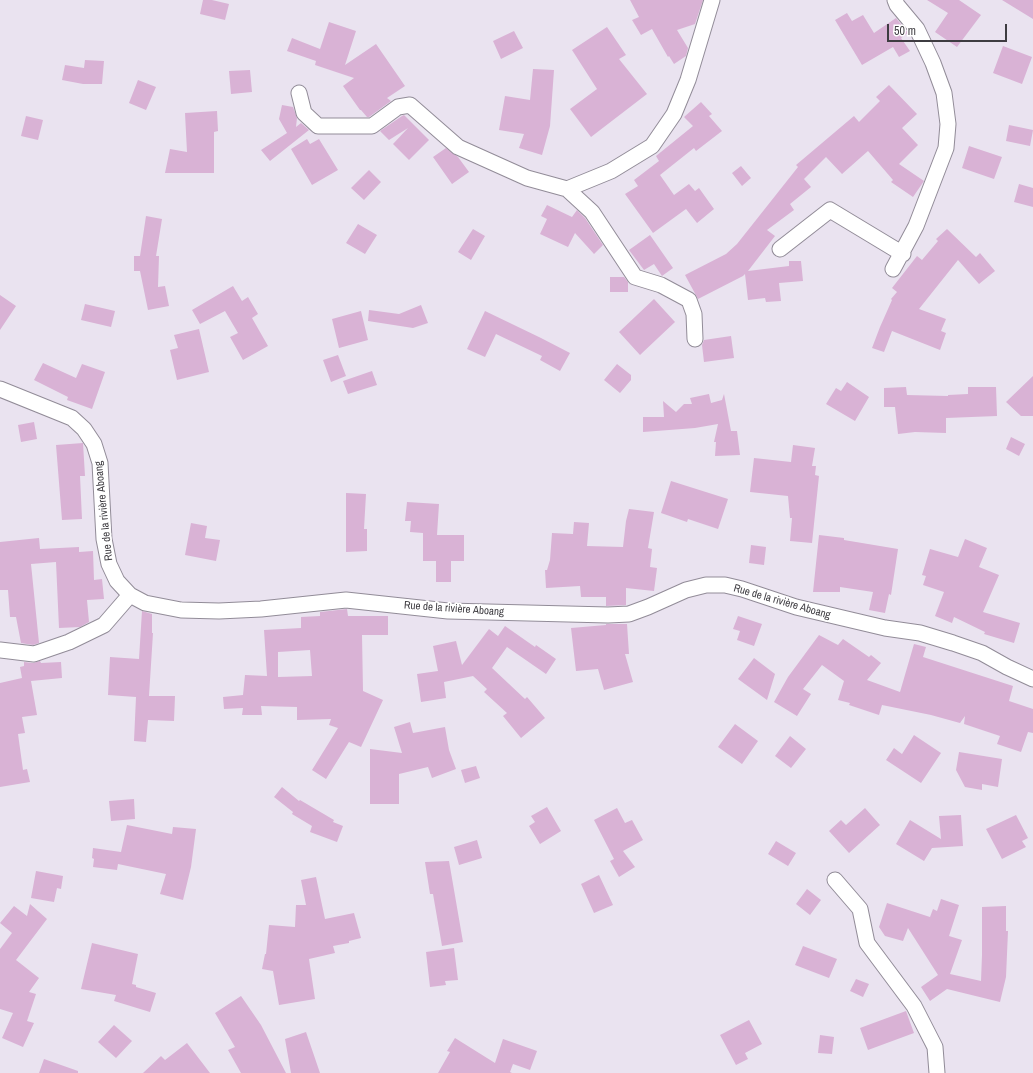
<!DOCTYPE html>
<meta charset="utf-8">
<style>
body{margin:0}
#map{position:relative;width:1033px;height:1073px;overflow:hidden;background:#eae3f0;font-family:"Archivo Narrow",sans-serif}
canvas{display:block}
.scale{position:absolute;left:887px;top:24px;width:120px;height:18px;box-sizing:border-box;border:2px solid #3e3c41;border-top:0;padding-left:5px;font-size:12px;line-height:14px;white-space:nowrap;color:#3e3c41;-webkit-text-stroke:3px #fff;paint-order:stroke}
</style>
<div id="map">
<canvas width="1033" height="1073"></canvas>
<div class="scale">50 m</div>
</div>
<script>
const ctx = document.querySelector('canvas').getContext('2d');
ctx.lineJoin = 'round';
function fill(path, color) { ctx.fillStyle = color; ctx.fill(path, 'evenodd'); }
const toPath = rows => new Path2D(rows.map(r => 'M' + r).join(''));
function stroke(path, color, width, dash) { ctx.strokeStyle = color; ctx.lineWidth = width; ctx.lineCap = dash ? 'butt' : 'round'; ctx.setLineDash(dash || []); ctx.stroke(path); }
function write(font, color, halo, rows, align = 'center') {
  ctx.font = font + ' "Archivo Narrow",sans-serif'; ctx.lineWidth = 3.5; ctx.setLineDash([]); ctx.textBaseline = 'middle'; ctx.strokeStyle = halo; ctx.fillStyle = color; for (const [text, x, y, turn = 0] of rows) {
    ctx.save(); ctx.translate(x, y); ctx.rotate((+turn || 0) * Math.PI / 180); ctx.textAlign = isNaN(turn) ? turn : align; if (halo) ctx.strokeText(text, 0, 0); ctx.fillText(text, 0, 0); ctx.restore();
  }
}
const building = toPath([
 [203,0,212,0,229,4,225,20,200,14],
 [630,0,703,0,695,24,677,30,688,48,686,56,674,64,669,56,668,57,652,29,641,35,632,20,639,17],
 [927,0,959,0,981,15,957,47,935,32,948,13],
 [1002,0,1033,0,1033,19],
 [847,13,852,21,863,15,874,33,896,18,908,33,901,38,910,51,899,57,893,47,862,65,835,20],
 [329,22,356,31,345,65,376,44,405,86,387,98,391,101,369,117,367,117,361,110,360,110,343,86,354,78,315,65,316,61,287,51,292,38,320,49],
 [607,27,626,55,619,59,647,94,591,137,570,109,597,89,572,50],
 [514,31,523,48,501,59,493,41],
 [1003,46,1032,57,1022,84,993,73],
 [85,60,104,61,102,84,83,84,62,80,65,65,84,68],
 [533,69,554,70,550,126,542,155,519,148,524,134,499,130,505,96,530,100],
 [250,70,252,92,231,94,229,71],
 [138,80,156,87,146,110,129,103],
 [889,85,917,114,902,128,918,145,899,164,924,181,913,197,891,182,893,180,868,151,842,174,826,157,804,179,811,187,790,204,794,210,767,230,775,236,748,271,789,266,789,261,801,261,803,281,779,283,781,301,766,302,765,298,748,300,745,274,743,276,698,299,685,275,726,254,737,244,798,167,796,165,854,116,859,122,880,101,876,97],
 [701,102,712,114,709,116,722,131,696,151,694,148,660,175,674,195,689,184,695,191,699,188,714,209,697,223,686,209,653,233,625,194,638,186,634,180,659,161,656,156,693,126,684,117],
 [282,105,293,107,297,118,296,127,301,123,309,130,270,161,261,150,287,133,279,119],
 [217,111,218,131,214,132,214,173,165,173,170,149,187,152,185,113],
 [404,115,429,140,409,160,393,144,408,128,389,140,380,131,402,116],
 [26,116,43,120,38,140,21,136],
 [1009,125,1033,130,1030,146,1006,141],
 [307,139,310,144,319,139,338,170,312,185,291,149],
 [969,146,1002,157,994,179,962,168],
 [446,148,458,157,469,172,452,184,433,157],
 [741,166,751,178,742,186,732,173],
 [369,170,381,182,364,200,351,188],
 [1019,184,1033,188,1033,207,1014,202],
 [547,205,572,217,577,210,585,218,603,245,594,254,575,233,568,247,540,234,547,219,541,216],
 [146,216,162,219,156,256,159,256,158,287,165,286,169,306,148,310,140,271,134,271,134,256,140,256],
 [358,224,377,235,365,254,346,243],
 [473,229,485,236,471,260,458,252],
 [947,229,976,257,980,253,995,271,979,284,958,260,919,309,946,319,941,331,946,333,940,350,892,331,884,352,872,348,880,327,892,300,891,299,897,292,892,288,917,256,922,260,938,241,936,239],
 [650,235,673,268,662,276,654,264,644,270,629,250],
 [610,277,624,277,628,282,628,292,610,292],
 [233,286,242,301,248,297,258,314,252,318,268,346,243,360,230,337,238,333,225,311,200,324,192,310],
 [0,295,16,306,0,330],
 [654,299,675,322,640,355,619,332],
 [85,304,115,311,111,327,81,320],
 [421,305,428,323,413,328,368,321,369,310,399,314],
 [361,311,368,340,339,348,332,319],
 [485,311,541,338,570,353,560,371,540,360,542,356,496,334,485,357,467,349],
 [199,329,209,372,177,380,170,350,178,348,174,335],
 [731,336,734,358,704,362,702,345,704,340],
 [338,355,346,376,331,382,323,360],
 [43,363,76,378,82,364,105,372,92,409,67,400,68,397,34,380],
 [617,364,631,375,631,380,620,393,604,380],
 [372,371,377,385,348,394,343,381],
 [1033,376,1033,416,1021,416,1006,402],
 [847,382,869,397,855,421,826,404,836,388,841,391],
 [906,387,907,395,948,396,948,395,968,394,968,387,996,387,997,416,946,418,946,433,915,432,898,434,895,407,884,407,884,388],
 [709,394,711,403,722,400,724,394,731,431,737,431,740,455,715,456,716,442,714,442,718,424,695,428,643,432,643,417,664,417,663,401,676,412,684,404,692,404,690,398],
 [34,422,37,439,21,442,18,425],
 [1011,437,1025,444,1019,456,1006,449],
 [83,443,85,476,80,476,82,519,62,520,56,445],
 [793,445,815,448,812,466,816,466,815,475,819,476,812,543,790,541,792,518,790,518,788,496,750,492,754,458,791,462],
 [671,481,728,499,718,529,688,519,687,522,661,513],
 [346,493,366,494,364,529,367,529,367,551,346,552],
 [407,502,439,504,437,535,464,535,464,561,451,561,451,582,436,582,436,561,423,561,423,533,410,532,411,521,405,521],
 [629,509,654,512,648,548,652,549,650,567,657,568,654,591,626,588,626,605,606,606,606,597,581,597,580,586,546,588,545,570,547,570,550,560,552,533,573,534,574,522,589,523,587,546,623,547,626,521],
 [191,523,207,526,205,538,220,540,216,561,185,555],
 [819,535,844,538,844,540,898,549,891,595,889,594,885,613,869,610,873,592,840,587,840,592,813,592],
 [39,538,40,549,79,547,79,552,93,551,94,580,102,579,104,599,87,600,89,622,80,627,59,628,56,562,31,564,39,643,33,645,21,643,16,617,10,617,8,590,0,590,0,542],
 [965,539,987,548,979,567,999,575,983,612,1020,623,1014,643,984,634,985,632,954,617,952,623,935,616,944,592,923,585,926,576,922,575,930,549,958,557],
 [751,545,766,547,764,565,749,563],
 [347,609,348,616,388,616,388,635,362,635,363,691,383,700,361,747,349,742,326,779,312,770,338,728,329,725,331,719,297,720,297,707,261,706,262,715,242,715,243,708,224,709,223,697,243,695,245,675,267,676,264,630,301,628,301,617,320,616,320,612],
 [310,650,312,676,278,677,278,652],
 [142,611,152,614,152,633,153,633,149,696,175,696,174,721,148,720,146,742,134,741,136,697,108,695,110,657,139,659],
 [738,616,762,624,754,646,737,640,740,631,733,629],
 [606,624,627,624,629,654,625,654,633,682,604,690,598,669,576,671,571,628,606,625],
 [505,626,535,647,536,645,556,659,546,674,507,647,492,668,525,699,527,697,545,718,521,738,503,716,507,713,484,692,487,689,473,676,444,682,446,698,421,702,417,674,438,671,433,646,456,641,462,665,489,629,498,636],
 [819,635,838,645,843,639,869,657,871,655,881,663,867,680,900,692,914,644,926,647,923,657,1013,686,1009,701,1033,709,1033,733,1028,732,1021,752,997,744,1000,736,964,724,965,716,960,723,931,715,882,705,879,715,849,705,850,703,838,700,844,681,822,665,803,689,811,694,797,716,774,702,788,677],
 [754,658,775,674,767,700,738,679],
 [40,661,41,663,61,662,62,678,31,681,37,715,22,717,25,733,18,734,23,770,27,769,30,782,0,787,0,683,22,678,20,667,24,666,24,662,33,663],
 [410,722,413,733,445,727,449,750,456,769,432,778,428,767,399,774,399,804,370,804,370,749,402,753,394,727],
 [735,724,758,741,742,764,718,747],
 [914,735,941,753,921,783,886,760,894,748,902,754],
 [790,736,806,749,791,768,775,756],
 [959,752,1002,759,998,787,982,784,982,790,965,787,956,770],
 [476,766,480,778,465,783,461,770],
 [282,787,299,801,300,800,334,820,333,822,343,826,337,842,310,832,312,826,292,814,293,812,274,797],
 [134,799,135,819,111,821,109,801],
 [547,807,561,831,540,844,529,826,535,822,531,816],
 [617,808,625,823,632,820,643,840,623,851,635,867,619,877,610,861,614,859,594,820],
 [865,808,880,825,849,853,829,831,841,820,846,825],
 [961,815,963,846,932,848,924,861,896,844,910,820,941,839,939,816],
 [1016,815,1028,838,1022,841,1026,847,1002,859,986,829],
 [127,825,172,834,173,827,196,829,191,867,183,900,160,894,166,874,118,864,117,870,93,867,94,859,92,858,93,848,121,852],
 [477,840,482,858,459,865,454,847],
 [776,841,796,853,788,866,768,854],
 [449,861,463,942,442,946,433,894,430,894,425,862],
 [36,871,63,876,61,889,57,888,54,902,31,898],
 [599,875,613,905,594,913,581,884],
 [316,877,325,919,354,913,361,938,349,941,349,943,333,946,335,953,309,959,315,999,279,1005,273,971,262,969,265,954,266,954,269,925,295,927,296,905,306,905,301,880],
 [807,889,821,900,810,915,796,904],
 [941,899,959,905,949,936,962,940,950,974,981,981,982,955,982,907,1006,906,1006,931,1008,931,1006,977,1000,1002,947,989,930,1001,921,987,938,975,908,928,903,941,885,936,879,927,887,903,930,917,933,909,937,911],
 [30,904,47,919,16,960,39,978,29,992,36,994,27,1021,34,1023,23,1047,2,1038,13,1013,0,1009,0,949,12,933,0,923,14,906,27,916],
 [92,943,138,954,132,984,136,985,136,987,156,993,150,1012,114,1001,116,995,81,989],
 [803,946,837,959,829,978,795,965],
 [454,948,458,980,445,981,446,985,430,987,426,952],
 [856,979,869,984,863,997,850,991],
 [241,996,261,1025,286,1073,241,1073,228,1050,235,1047,215,1013],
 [906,1011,914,1033,868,1050,860,1028],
 [749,1020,762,1044,745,1053,748,1059,736,1065,720,1035],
 [114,1025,132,1041,116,1058,98,1042],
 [306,1032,320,1073,291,1073,285,1039],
 [820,1035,834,1037,832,1054,818,1053],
 [455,1038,495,1063,503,1039,537,1051,530,1070,513,1064,510,1072,512,1073,438,1073,450,1052,447,1051],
 [187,1043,210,1073,143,1073,161,1056,165,1060],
 [44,1059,78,1071,78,1073,39,1073]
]);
const street = toPath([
 [299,93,304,113,318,126,372,126,398,107,410,105,458,147,527,178,567,189,611,171,652,146,674,114,688,80,712,0],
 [567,189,592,212,635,277,661,285,689,300,694,314,695,339],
 [780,249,830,210,903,254],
 [893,269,916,226,946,148,948,124,944,93,933,63,917,29,897,5,895,0],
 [0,389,72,418,84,429,94,444,100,463,104,539,109,564,117,581,130,595,145,603,181,610,219,611,261,609,346,600,448,611,608,615,629,614,648,607,686,590,706,585,725,585,742,589,796,607,885,628,920,633,953,643,982,653,1007,667,1033,679],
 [0,650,34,654,69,642,104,625,130,595],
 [835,880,860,909,867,943,914,1006,935,1047,937,1073]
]);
const streetNames = [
 ["Rue de la rivière Aboang",104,511,-96],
 ["Rue de la rivière Aboang",782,602,16],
 ["Rue de la rivière Aboang",454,609,4]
];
fill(building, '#d9b2d5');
stroke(street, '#928c98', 17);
stroke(street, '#fff', 15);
write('11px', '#3e3c41', '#fff', streetNames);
</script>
